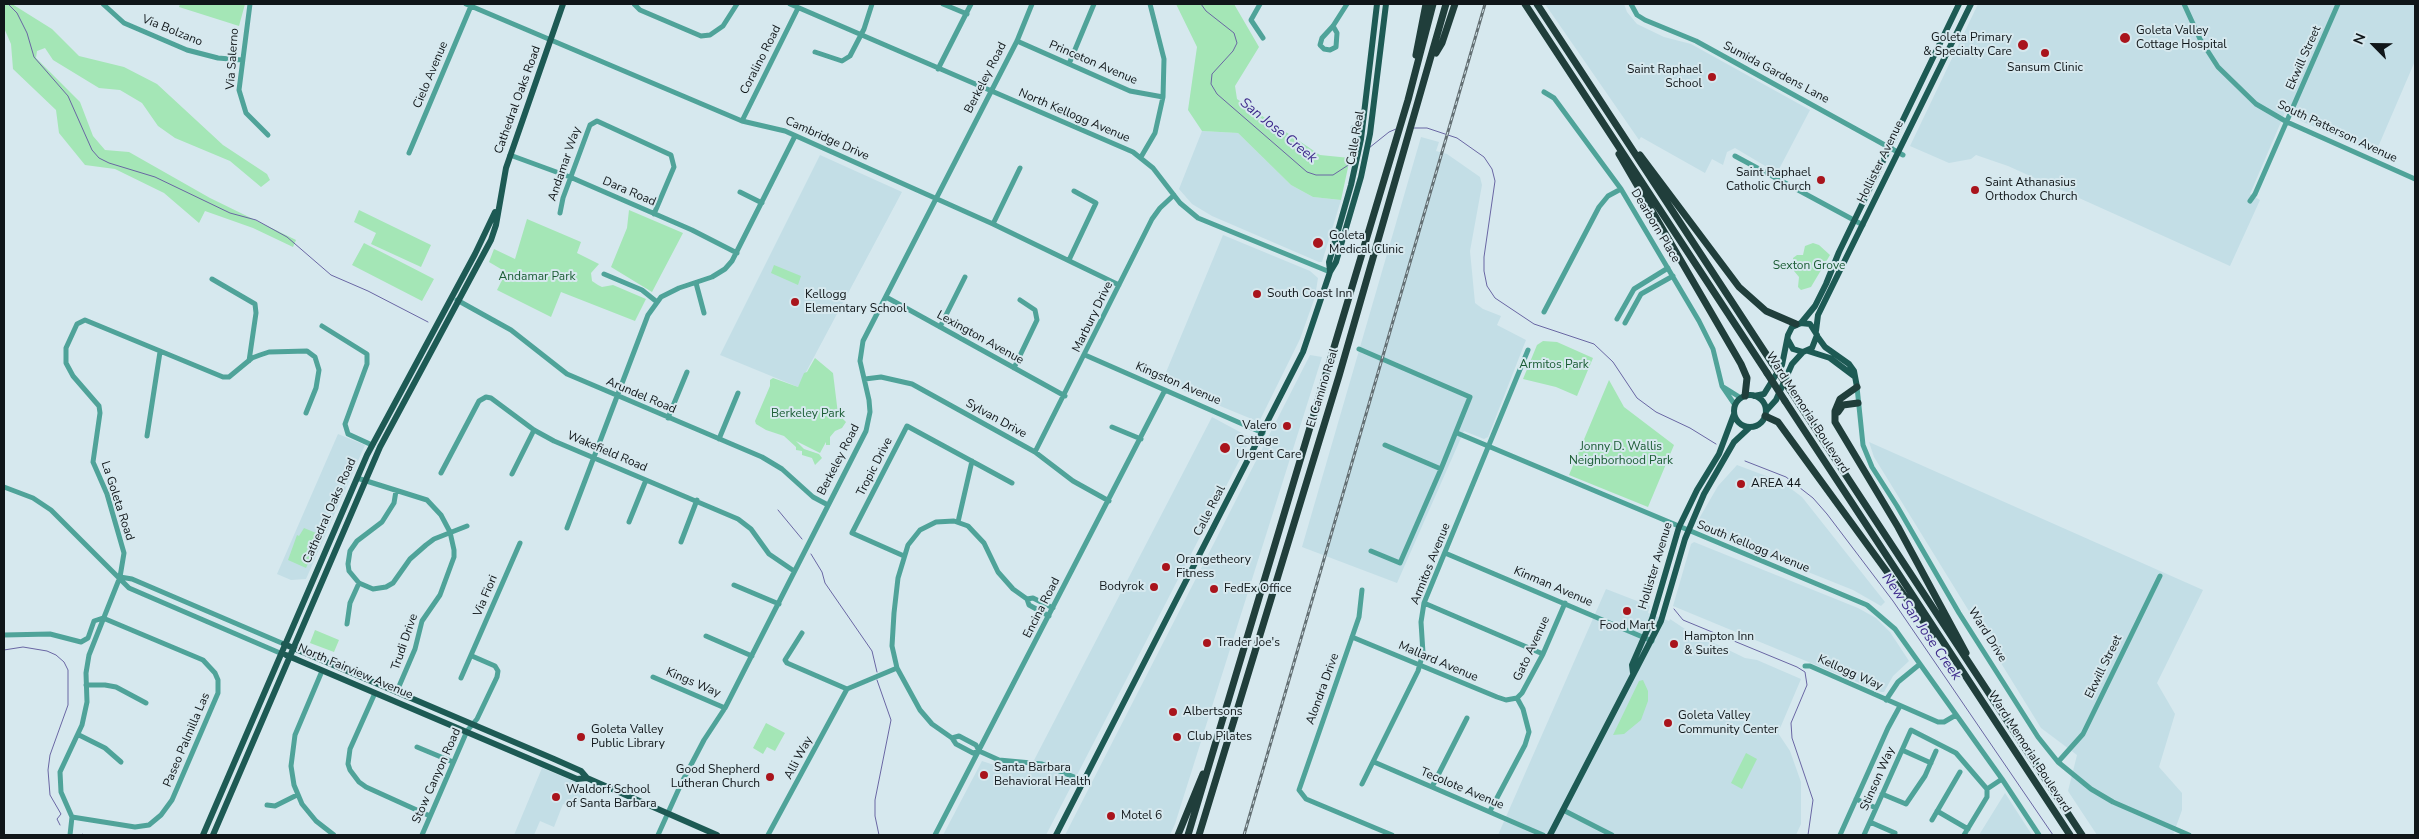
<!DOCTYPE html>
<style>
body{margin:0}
#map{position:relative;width:2419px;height:839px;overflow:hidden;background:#d6e8ee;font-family:"Nunito Sans",sans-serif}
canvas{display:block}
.frame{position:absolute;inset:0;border:5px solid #101619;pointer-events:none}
.north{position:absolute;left:2349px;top:20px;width:50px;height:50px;-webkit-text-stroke:4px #d6e8ee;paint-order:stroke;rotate:293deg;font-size:14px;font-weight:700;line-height:20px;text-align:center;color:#101619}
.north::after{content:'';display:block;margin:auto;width:18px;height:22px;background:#101619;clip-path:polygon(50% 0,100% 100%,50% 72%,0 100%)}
</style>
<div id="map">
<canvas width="2419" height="839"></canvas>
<div class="frame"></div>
<div class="north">N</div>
</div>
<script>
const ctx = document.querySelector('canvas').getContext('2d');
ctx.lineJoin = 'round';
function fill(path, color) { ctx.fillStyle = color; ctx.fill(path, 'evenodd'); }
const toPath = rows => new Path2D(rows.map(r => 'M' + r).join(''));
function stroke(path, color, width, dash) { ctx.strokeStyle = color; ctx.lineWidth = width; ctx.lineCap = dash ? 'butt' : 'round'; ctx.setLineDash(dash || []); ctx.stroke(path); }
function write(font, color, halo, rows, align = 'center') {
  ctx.font = font + ' "Nunito Sans",sans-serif'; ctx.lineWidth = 4; ctx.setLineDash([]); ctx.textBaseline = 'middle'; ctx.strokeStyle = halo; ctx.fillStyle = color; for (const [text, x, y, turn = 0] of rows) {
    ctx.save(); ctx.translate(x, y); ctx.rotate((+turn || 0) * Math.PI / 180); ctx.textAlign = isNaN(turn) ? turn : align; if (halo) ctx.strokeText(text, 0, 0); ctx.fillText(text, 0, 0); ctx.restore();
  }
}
const built = toPath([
 [1545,4,1624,4,1627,12,1637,24,1664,37,1691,44,1810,110,1777,173,1735,148,1727,152,1723,165,1712,159,1705,173,1641,137,1639,140],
 [1978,4,2415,4,2415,61,2375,154,2299,120,2298,115,2287,108,2250,194,2260,200,2230,266,2008,166,1976,155,1971,159,1949,163,1910,146],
 [1202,131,1238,133,1291,185,1313,197,1341,200,1322,262,1319,262,1212,216,1192,204,1179,189],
 [1421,137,1439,142,1436,151,1447,154,1480,177,1482,185,1470,251,1475,303,1483,309,1501,316,1497,325,1526,340,1488,437,1484,439,1464,431,1397,583,1302,547],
 [820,155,902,192,798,387,720,355],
 [1223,235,1310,271,1318,278,1315,297,1300,339,1259,422,1162,382],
 [1310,355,1322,357,1175,824,1170,835,1065,835],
 [1212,417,1251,438,1046,835,943,835,982,761,1000,767,1031,766],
 [338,434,365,445,306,579,291,580,277,574],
 [1869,442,2203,590,2157,683,2175,714,2159,767,2182,793,2182,810,2173,835,2097,835,2068,791,2077,755,2041,728,1874,457],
 [1737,465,1782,482,1802,497,1885,602,1881,606,1853,590,1698,528,1697,525,1700,517,1718,486],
 [1694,542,1858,608,1876,618,1890,632,1909,661,1893,676,1884,692,1881,692,1673,606,1691,544],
 [1606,589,1650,606,1648,613,1669,621,1670,619,1685,629,1745,658,1757,660,1801,679,1778,733,1790,751,1801,782,1801,824,1796,835,1498,835],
 [542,768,586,786,576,809,563,804,554,827,540,821,534,835,514,835],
 [2005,793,2032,835,1979,835]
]);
const green = toPath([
 [4,4,12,4,52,29,79,56,124,67,157,84,223,145,267,174,270,180,261,187,230,161,175,138,158,126,142,103,120,90,99,88,53,60,45,48,37,51,36,58,80,102,93,136,105,150,129,152,210,198,296,240,293,247,253,228,205,211,199,223,164,193,115,169,85,165,59,133,56,110,13,69,11,44,4,28],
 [180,4,245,4,239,26,179,7],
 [1176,4,1234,4,1259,47,1235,86,1237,99,1320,155,1350,158,1341,200,1313,197,1291,185,1238,133,1202,131,1188,110,1197,47],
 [359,210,431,245,421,267,371,244,376,233,354,222],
 [629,210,683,233,652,292,611,267,627,228],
 [527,219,581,242,577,253,599,264,591,273,592,281,598,285,602,287,613,285,646,299,635,321,561,292,551,317,497,290,506,272,489,262,494,249,515,259],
 [364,243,434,279,422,301,352,265],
 [1813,243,1819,245,1830,255,1811,287,1801,290,1798,287,1799,277,1794,271,1793,258,1797,255,1803,255,1805,246],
 [774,265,801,276,798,285,771,273],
 [1543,341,1557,342,1593,358,1577,396,1556,387,1523,379,1537,345],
 [815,358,833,373,838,414,846,422,842,428,835,431,830,437,830,445,826,445,826,442,820,453,796,441,804,449,819,454,822,458,815,465,812,458,802,455,802,451,796,450,796,447,784,436,766,430,756,424,755,421,770,386,770,380,773,378,798,387,804,373,807,372],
 [1609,380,1624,407,1674,445,1648,507,1569,475],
 [304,528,321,535,306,568,288,560,297,535,299,536],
 [315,630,339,640,334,652,310,643],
 [1643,680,1648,691,1648,701,1641,720,1624,734,1613,735,1639,681],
 [766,723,785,733,775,751,767,747,763,754,753,748],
 [1746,753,1757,759,1742,789,1731,783]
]);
const stream = toPath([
 [8,4,17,13,27,33,34,57,68,96,92,150,99,158,109,163,155,177,230,213,256,220,287,237,331,275,368,291,428,322],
 [1201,4,1206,11,1234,33,1237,43,1233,51,1212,74,1211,84,1217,94,1307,172,1316,175,1333,175,1353,162],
 [1413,128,1427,128,1457,138,1484,157,1492,169,1495,181,1484,257,1484,271,1487,286,1495,298,1534,324,1594,344,1613,362,1637,398,1656,412,1690,428,1716,444],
 [1369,148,1389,132,1396,129],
 [1745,461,1786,477,1813,498,1827,514,1893,601,2053,835],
 [778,510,802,539],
 [811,554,822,572,825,583,872,651,877,672],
 [1674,609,1683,620,1797,667,1805,672,1807,685,1791,723,1792,738,1813,800,1808,835],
 [4,650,23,647,47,651,56,655,64,662,68,670,68,705,50,755,48,770,50,795,61,814,57,819,60,825],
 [877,680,891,720,875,800,875,816,879,835],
 [83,834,84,835],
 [233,835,260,835]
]);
const minor = toPath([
 [103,4,124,23,187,50,218,58,242,60],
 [250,4,239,90,246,113,268,135],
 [466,4,742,121,785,131,993,224,1119,285],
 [634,4,640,10,701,36,710,35,723,26,737,4],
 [790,4,1133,152,1153,168,1180,203,1198,218,1330,272],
 [943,4,967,14],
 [1260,4,1251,20,1263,38],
 [1631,4,1637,15,1645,20,1696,41,1903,155],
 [2184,4,2200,39,2218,67,2256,104,2287,122,2415,179],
 [1333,26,1337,33,1336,47,1330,50,1324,49,1320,45,1322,38,1333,26,1347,4],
 [1017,41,1130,91,1163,97],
 [815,52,842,61,850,56,864,29,872,4],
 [1069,64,1094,4],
 [938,69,971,4],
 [1544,92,1554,98,1621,189,1699,321,1713,349,1722,386,1735,405],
 [742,121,798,8],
 [1353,128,1362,129],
 [409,153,471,6],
 [510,155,570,177,692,230,737,253],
 [1735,156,1863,225],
 [1141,157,1155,133,1163,97,1164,59,1150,4],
 [740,192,762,203],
 [2250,201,2255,194,2338,4],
 [560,213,563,198,590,125,597,121,671,155,674,167,654,214],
 [993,224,1020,168],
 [1069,260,1096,203,1074,191],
 [604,274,642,290,657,302],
 [212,279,255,304,256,313,249,361],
 [696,283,704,313],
 [886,297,1065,396],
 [457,300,511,330,567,374,762,457,782,469,813,497,828,505],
 [1544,312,1599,207,1608,196,1621,189],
 [1617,319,1634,289,1668,268],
 [1625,323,1641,294,1673,276],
 [322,326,367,354,367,364,345,424,348,434,372,445],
 [940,327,965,277],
 [1359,349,1470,397,1441,469,1385,445],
 [1085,355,1263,433],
 [1014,368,1037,320,1035,310,1020,300],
 [865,379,881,377,912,384,1035,452,1073,481,1109,501],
 [1857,387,1863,445,1872,467,1897,506,1959,613,2038,737,2058,762,2091,789,2113,802,2189,835],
 [1725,388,1741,398],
 [668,418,687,372],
 [1112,427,1141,439],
 [1457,433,1867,605,1895,629,2002,779,2039,835],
 [147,436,160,352],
 [719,439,738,393],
 [1035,452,1152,219,1160,208,1174,195],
 [441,473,479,401,486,397,491,398,534,430,554,441,738,519,751,529,769,554,794,571],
 [512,474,534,430],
 [357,478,427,500,441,515,450,532,454,550,454,557,440,595,422,621,415,649,397,691],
 [4,487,33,498,51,510,129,588,280,653],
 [396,491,394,503,382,522,357,541,350,551,348,564,349,571,359,583,373,589,386,587,393,583,410,559,426,545,434,539,467,526],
 [629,522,646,480],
 [958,522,972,461],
 [567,528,648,315,661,297,679,288,712,277,725,269,732,261,795,136],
 [681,542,697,500],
 [1371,551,1400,563,1441,469],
 [1445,553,1652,641],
 [904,556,852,533,907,426,1012,483],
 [120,577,132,579,284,644],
 [734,585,779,604],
 [1362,590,1359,617,1299,790,1306,799,1392,835],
 [1027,599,1033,598,1053,608],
 [1424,603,1543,654],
 [347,624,350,603,359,583],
 [802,633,785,660,787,663,847,689,897,668],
 [4,635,50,634,81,642,88,638,94,621,103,618,203,660,215,673,218,680,218,693,172,800,161,815,149,825,135,827,72,817],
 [706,636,752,656],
 [1352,637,1497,697,1506,700,1517,698],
 [1805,666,1810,666,1938,722,1944,722,1956,715],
 [322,671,295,735,291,766,294,785,302,804,316,821,334,835],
 [653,677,725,708],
 [461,678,520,543],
 [86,685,105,685,116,687,146,703],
 [375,693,350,749,348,764,350,770,359,782,366,787,430,816],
 [1517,698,1522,693,1543,654,1565,603],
 [1886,700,1898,682,1920,664],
 [79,735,105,748,121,762],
 [952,738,959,736,976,745,979,751],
 [417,747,453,762],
 [1902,750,1931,763],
 [979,751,973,753,956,744,952,738,932,724,920,710,897,668,892,646,894,613,898,578,908,545,920,530,936,522,954,521,968,526,984,543,998,572,1013,589,1027,599,1029,605,1049,616],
 [979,751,999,760,1042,764,1084,781],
 [1374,762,1543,835],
 [2058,762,2083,734,2160,576],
 [1362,784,1418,671,1423,653,1421,622,1424,603,1528,350],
 [1432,787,1467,718],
 [1987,789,2002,779],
 [1882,794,1906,804,1925,776,1936,751],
 [1856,799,1876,808],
 [267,805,275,806,297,795],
 [1563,810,1612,835],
 [1490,811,1525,745,1529,732,1523,709,1517,698],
 [1937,811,1968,829],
 [1932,820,1960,772],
 [1870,822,1895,833],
 [70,835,72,817,61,792,60,772,82,725,87,702,86,673,89,655,120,577,124,553,107,494,93,462,100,413,99,406,73,376,66,363,66,348,77,324,85,320,223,377,229,377,252,358,260,355,269,352,307,351,315,357,319,370,316,388,306,413],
 [422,835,467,731,477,719,497,677,498,671,495,666,472,656],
 [658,835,681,784,704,740,725,708,866,431,870,412,869,400,860,361,863,341,1017,41,1032,4],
 [768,835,847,689],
 [935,835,1165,390],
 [1840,835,1888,728,1900,706],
 [1864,835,1911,730,1956,753,1987,789],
 [1964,835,1987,797,1987,789]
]);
const major = toPath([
 [1330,271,1329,262,1351,185,1361,139,1377,4],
 [1801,323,1815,306,1826,284,1839,252,1959,4],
 [1816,331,1818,315,1971,4],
 [1817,336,1825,347,1849,364,1854,371,1857,387],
 [1808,351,1830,358,1854,376],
 '1734 411a16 16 0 1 1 32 0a16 16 0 1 1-32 0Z',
 [1754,396,1764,394,1782,365,1788,335,1792,327,1801,323,1810,324,1817,335,1812,348,1803,352,1793,349,1788,340],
 [1766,411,1776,400,1792,364,1803,352],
 [284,644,554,759,581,771,587,778,717,835],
 [286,655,577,779,587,778],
 [1633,673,1632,665,1652,619,1679,527,1697,490,1719,454,1734,414],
 [203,835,367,455,475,254,495,212],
 [213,835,380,447,491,240,496,225,506,168,563,4],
 [1056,835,1303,352,1330,272,1336,262,1361,177,1370,134,1386,4],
 [1550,835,1661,621,1685,539,1704,494,1734,442,1749,428]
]);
const highway = toPath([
 [1525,4,1767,373],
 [1537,4,1772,363],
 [1436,53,1442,43,1455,4],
 [1416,55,1426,4],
 [1619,154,1741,364,1747,378,1745,396],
 [1640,155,1739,287,1766,311,1796,324],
 [1857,387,1840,399,1835,411,1835,422,1898,527,1966,653],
 [1790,390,2082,835],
 [1785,401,2070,835],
 [1838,412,1843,405,1858,403],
 [1765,416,1778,422,1933,635],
 [1178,835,1203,774],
 [1188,835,1408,100,1433,4],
 [1199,835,1339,376,1446,4]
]);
const rail = toPath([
 [1244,835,1485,4]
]);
const highwayBridge = toPath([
 [1772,363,1790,390],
 [1767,373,1785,401]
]);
const markers = [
 [2125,38,6,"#a9141c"],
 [2023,45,6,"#a9141c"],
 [2045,53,5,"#a9141c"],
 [1712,77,5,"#a9141c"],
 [1821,180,5,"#a9141c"],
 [1975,190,5,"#a9141c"],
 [1318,243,6,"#a9141c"],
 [1257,294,5,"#a9141c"],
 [795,302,5,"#a9141c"],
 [1287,426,5,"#a9141c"],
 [1225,448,6,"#a9141c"],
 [1741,484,5,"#a9141c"],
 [1166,567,5,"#a9141c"],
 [1154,587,5,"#a9141c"],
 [1214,589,5,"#a9141c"],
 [1627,611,5,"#a9141c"],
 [1207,643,5,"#a9141c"],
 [1674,644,5,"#a9141c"],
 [1173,712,5,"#a9141c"],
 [1668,723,5,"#a9141c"],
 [581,737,5,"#a9141c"],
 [1177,737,5,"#a9141c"],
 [984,775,5,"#a9141c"],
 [770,777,5,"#a9141c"],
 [556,797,5,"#a9141c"],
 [1111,816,5,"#a9141c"]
];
const streetNames = [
 ["Via Bolzano",172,31,22],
 ["Ekwill Street",2304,58,-66],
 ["Via Salerno",233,59,-86],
 ["Coralino Road",761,60,-63],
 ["Princeton Avenue",1093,63,23],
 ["Sumida Gardens Lane",1776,73,28],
 ["Cielo Avenue",431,75,-67],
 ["Berkeley Road",986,78,-63],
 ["Cathedral Oaks Road",518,100,-70],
 ["North Kellogg Avenue",1074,116,23],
 ["South Patterson Avenue",2337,132,25],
 ["Calle Real",1356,138,-80],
 ["Cambridge Drive",827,139,24],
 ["Hollister Avenue",1881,162,-64],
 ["Andamar Way",565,164,-71],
 ["Dara Road",629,192,23],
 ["Dearborn Place",1655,226,59],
 ["Marbury Drive",1093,317,-64],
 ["Lexington Avenue",980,338,29],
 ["Kingston Avenue",1178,384,23],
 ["El Camino Real",1323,388,-73],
 ["Arundel Road",641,396,23],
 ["Ward Memorial Boulevard",1807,413,57],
 ["Sylvan Drive",996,419,29],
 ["Wakefield Road",607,452,23],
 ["Berkeley Road",839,460,-63],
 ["Tropic Drive",875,467,-63],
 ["La Goleta Road",117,501,72],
 ["Cathedral Oaks Road",330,511,-66],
 ["Calle Real",1210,511,-63],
 ["South Kellogg Avenue",1753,547,22],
 ["Armitos Avenue",1431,564,-68],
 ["Hollister Avenue",1656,566,-73],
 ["Kinman Avenue",1553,587,23],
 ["Via Fiori",486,596,-67],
 ["Encina Road",1042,608,-63],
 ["Ward Drive",1987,635,58],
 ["Trudi Drive",405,642,-71],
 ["Gato Avenue",1532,649,-65],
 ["Mallard Avenue",1438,662,23],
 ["Ekwill Street",2104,667,-64],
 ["North Fairview Avenue",355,672,23],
 ["Kellogg Way",1850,673,24],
 ["Kings Way",693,683,23],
 ["Alondra Drive",1323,689,-70],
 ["Paseo Palmilla Las",187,740,-67],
 ["Ward Memorial Boulevard",2029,752,57],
 ["Alli Way",799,758,-62],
 ["Stow Canyon Road",437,776,-66],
 ["Stinson Way",1878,779,-66],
 ["Tecolote Avenue",1462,789,23]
];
const poiNames = [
 ["Goleta Valley",2136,31],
 ["Cottage Hospital",2136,45],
 ["Goleta Primary",2012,38,"right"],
 ["& Specialty Care",2012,52,"right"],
 ["Sansum Clinic",2045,68,"center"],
 ["Saint Raphael",1702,70,"right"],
 ["School",1702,84,"right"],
 ["Saint Raphael",1811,173,"right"],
 ["Catholic Church",1811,187,"right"],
 ["Saint Athanasius",1985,183],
 ["Orthodox Church",1985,197],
 ["Goleta",1329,236],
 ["Medical Clinic",1329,250],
 ["South Coast Inn",1267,294],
 ["Kellogg",805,295],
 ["Elementary School",805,309],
 ["Valero",1277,426,"right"],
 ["Cottage",1236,441],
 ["Urgent Care",1236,455],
 ["AREA 44",1751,484],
 ["Orangetheory",1176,560],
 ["Fitness",1176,574],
 ["Bodyrok",1144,587,"right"],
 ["FedEx Office",1224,589],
 ["Food Mart",1627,626,"center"],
 ["Hampton Inn",1684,637],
 ["& Suites",1684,651],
 ["Trader Joe's",1217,643],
 ["Albertsons",1183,712],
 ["Goleta Valley",1678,716],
 ["Community Center",1678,730],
 ["Goleta Valley",591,730],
 ["Public Library",591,744],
 ["Club Pilates",1187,737],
 ["Santa Barbara",994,768],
 ["Behavioral Health",994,782],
 ["Good Shepherd",760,770,"right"],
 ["Lutheran Church",760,784,"right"],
 ["Waldorf School",566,790],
 ["of Santa Barbara",566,804],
 ["Motel 6",1121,816]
];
const parkNames = [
 ["Sexton Grove",1809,266],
 ["Andamar Park",537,277],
 ["Armitos Park",1554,365],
 ["Berkeley Park",808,414],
 ["Jonny D. Wallis",1621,447],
 ["Neighborhood Park",1621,461]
];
const waterNames = [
 ["San Jose Creek",1278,131,39],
 ["New San Jose Creek",1921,627,55]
];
fill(built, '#c3dee6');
fill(green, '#a4e6b6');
stroke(stream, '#6966a3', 1);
stroke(minor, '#4fa399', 5);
stroke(major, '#1d5a54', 6);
stroke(highway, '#203e3b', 7);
stroke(rail, '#647074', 3);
stroke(rail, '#d6e8ee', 1, [4]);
stroke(highwayBridge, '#203e3b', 7);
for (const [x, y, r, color] of markers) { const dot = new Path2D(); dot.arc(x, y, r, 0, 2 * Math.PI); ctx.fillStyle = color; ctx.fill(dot); stroke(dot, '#d6e8ee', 2); }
write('12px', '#101619', '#d6e8ee', streetNames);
write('12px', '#101619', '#d6e8ee', poiNames, 'left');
write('12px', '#1b5c34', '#d6e8ee', parkNames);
write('italic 14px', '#3d288b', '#d6e8ee', waterNames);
</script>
